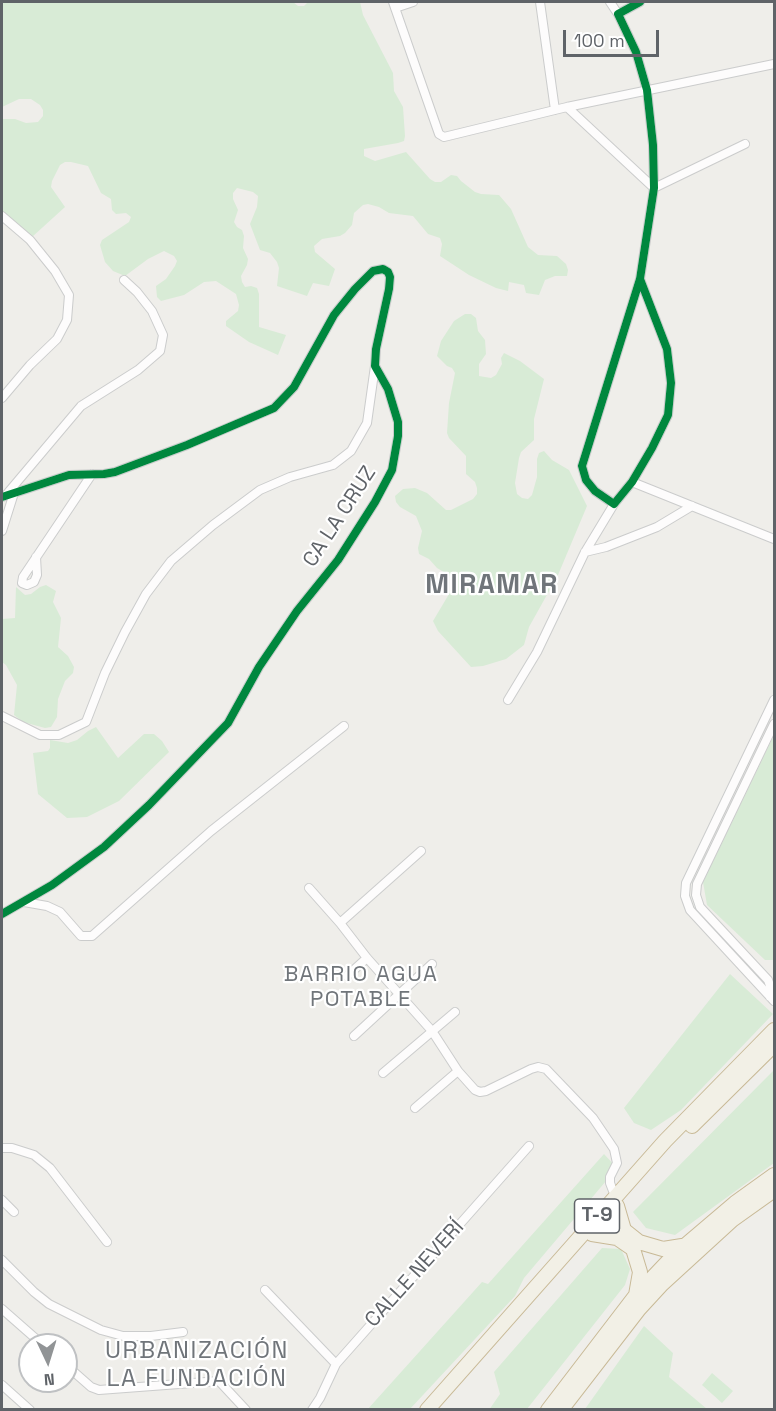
<!DOCTYPE html>
<meta charset="utf-8">
<style>
body{margin:0}
#map{position:relative;width:776px;height:1411px;overflow:hidden;background:#efeeea;font-family:"Space Grotesk",sans-serif}
canvas{display:block}
.frame{position:absolute;inset:0;border:3px solid #5f6368;pointer-events:none}
.north{position:absolute;left:18px;top:1333px;width:60px;height:60px;box-sizing:border-box;background:#fff;border:2px solid #bfc1c3;border-radius:50%;rotate:176deg;font-size:16px;font-weight:700;line-height:24px;text-align:center;color:#5f6368}
.north::after{content:'';display:block;margin:auto;width:21px;height:27px;background:#919496;clip-path:polygon(50% 0,100% 100%,50% 72%,0 100%)}
.scale{position:absolute;left:563px;top:30px;width:96px;height:27px;box-sizing:border-box;border:3px solid #5f6368;border-top:0;padding-left:8px;font-size:18px;line-height:21px;white-space:nowrap;color:#5f6368;-webkit-text-stroke:4px #fff;paint-order:stroke}
</style>
<div id="map">
<canvas width="776" height="1411"></canvas>
<div class="frame"></div>
<div class="north">N</div>
<div class="scale">100 m</div>
</div>
<script>
const ctx = document.querySelector('canvas').getContext('2d');
ctx.lineJoin = 'round';
function fill(path, color) { ctx.fillStyle = color; ctx.fill(path, 'evenodd'); }
const toPath = rows => new Path2D(rows.map(r => 'M' + r).join(''));
function stroke(path, color, width, dash) { ctx.strokeStyle = color; ctx.lineWidth = width; ctx.lineCap = dash ? 'butt' : 'round'; ctx.setLineDash(dash || []); ctx.stroke(path); }
function write(font, color, halo, rows, align = 'center') {
  ctx.font = font + ' "Space Grotesk",sans-serif'; ctx.lineWidth = 4.5; ctx.setLineDash([]); ctx.textBaseline = 'middle'; ctx.strokeStyle = halo; ctx.fillStyle = color; for (const [text, x, y, turn = 0] of rows) {
    ctx.save(); ctx.translate(x, y); ctx.rotate((+turn || 0) * Math.PI / 180); ctx.textAlign = isNaN(turn) ? turn : align; if (halo) ctx.strokeText(text, 0, 0); ctx.fillText(text, 0, 0); ctx.restore();
  }
}
const green = toPath([
 [2,2,293,2,298,6,304,6,308,2,360,2,363,15,393,73,394,91,403,107,405,136,404,141,398,143,364,149,364,156,375,161,406,152,430,179,435,182,441,182,451,175,457,176,461,181,475,192,481,194,499,195,511,209,528,247,538,255,557,256,566,264,568,270,567,276,555,276,545,280,539,295,526,293,524,285,509,282,508,291,496,288,469,275,440,256,442,244,440,238,428,234,413,216,389,213,379,207,368,204,363,205,354,213,352,225,345,233,340,236,322,239,314,246,315,252,335,269,329,286,313,283,307,296,277,286,279,268,277,262,270,253,260,250,250,224,257,207,258,196,253,192,237,188,233,193,233,199,238,210,234,222,237,227,242,230,244,236,243,248,248,259,247,265,241,276,242,282,245,287,251,286,257,288,259,294,259,327,286,335,278,355,249,342,226,326,226,321,238,311,239,305,236,294,216,281,204,282,184,295,161,301,157,297,156,286,166,279,175,266,177,261,174,256,164,251,148,259,125,276,113,271,105,262,100,245,102,240,129,222,131,217,126,213,116,214,112,210,111,199,101,193,88,166,71,162,65,162,60,165,52,181,51,187,65,207,32,237,2,214,2,119,15,119,26,123,38,122,43,116,43,110,40,105,31,99,19,99,2,107],
 [465,314,471,314,476,318,478,331,485,340,486,354,479,364,479,376,491,378,496,375,502,364,501,358,504,353,520,361,544,379,534,419,534,440,521,452,519,458,515,483,517,494,522,498,528,499,532,495,537,477,537,459,539,453,544,451,552,460,569,470,587,506,558,575,529,627,524,645,506,659,483,666,471,667,438,631,433,621,452,589,452,577,437,568,429,559,419,554,418,548,422,531,416,516,400,507,396,502,395,496,403,489,415,488,427,493,446,510,451,510,473,499,477,494,477,488,475,482,466,474,466,456,449,438,447,433,449,403,455,373,452,368,447,366,437,356,441,341,454,321],
 [46,585,56,591,53,602,61,618,58,647,68,656,74,667,73,673,65,681,58,699,57,717,51,727,45,728,23,722,14,715,17,685,6,665,2,662,2,619,15,618,16,587,25,595,31,594,40,587],
 [96,727,118,758,144,734,154,734,162,741,169,752,119,801,87,817,67,818,38,794,33,753,48,751,50,748,50,740,68,743,77,740,88,731],
 [774,735,774,960,765,960,707,905,703,882],
 [730,974,773,1014,681,1110,651,1130,634,1123,624,1108],
 [774,1070,774,1163,675,1235,646,1228,633,1212],
 [604,1154,617,1168,524,1278,515,1296,410,1409,367,1410,482,1282,488,1284],
 [602,1248,621,1249,630,1269,625,1285,527,1409,489,1410,500,1394,494,1372],
 [644,1326,673,1353,669,1377,707,1409,585,1409],
 [712,1373,733,1391,722,1403,702,1385]
]);
const minor = toPath([
 [393,2,439,134,444,137,567,107,774,64],
 [540,2,555,110],
 [610,2,618,14],
 [395,8,413,2],
 [567,107,654,188,745,144],
 [2,216,30,240,55,271,69,295,67,320,57,339,30,365,2,398],
 [640,279,667,349,671,383,668,415,652,448,632,482,614,504,595,491,586,480,582,466,640,279,654,188,653,145,647,90,636,52,618,14,640,2],
 [632,482,774,539],
 [6,495,81,406,138,370,160,351,163,335,152,311,137,292,124,280],
 [2,497,69,475,104,474,115,472,187,445,274,408,294,387,334,315,355,289,373,271,383,269,388,272,390,277,389,289,376,349,375,366,388,389,398,422,398,436,392,470,375,502,338,560,297,611,259,667,228,723,149,805,104,847,52,885,2,914],
 [2,531,14,493],
 [585,552,606,547,657,527,692,506],
 [36,557,37,575,34,582,27,585,22,583,23,577,92,474],
 [508,700,537,652,585,552,614,504],
 [774,700,686,883,685,896,690,910,774,1001],
 [2,716,40,735,59,735,86,722,105,673,125,632,146,594,171,561,213,525,260,490,290,477,333,465,351,451,367,423,375,366],
 [309,888,340,923,367,958,432,1031,458,1071,415,1108],
 [24,902,47,906,60,912,81,936,92,936,211,831,344,726],
 [340,923,421,851],
 [347,976,367,958],
 [770,997,771,988,768,980,700,907,696,895,697,884,774,724],
 [354,1036,432,964],
 [458,1071,475,1090,480,1092,486,1091,531,1069,538,1067,546,1069,593,1118,614,1149,617,1163,610,1177,610,1183,615,1196],
 [383,1073,455,1012],
 [2,1148,12,1148,34,1155,50,1168,107,1242],
 [2,1200,14,1212],
 [2,1260,34,1292,49,1304,101,1330,123,1336,151,1336,183,1332],
 [265,1290,336,1364],
 [2,1309,43,1345],
 [66,1365,91,1387,99,1390,219,1381,246,1410],
 [2,1385,30,1410],
 [312,1410,320,1398,336,1364,529,1146]
]);
const trunk = toPath([
 [692,1126,774,1045],
 [617,1206,624,1230,639,1242,663,1249,682,1246],
 [592,1234,617,1238,633,1249,640,1272,636,1295],
 [427,1410,665,1141,774,1030],
 [548,1410,636,1295,675,1254,735,1203,774,1175],
 [561,1410,639,1309,662,1284,732,1220,774,1190]
]);
const cycleway = toPath([
 [640,279,667,349,671,383,668,415,652,448,632,482,614,504,595,491,586,480,582,466,640,279,654,188,653,145,647,90,636,52,618,14,640,2],
 [2,497,69,475,104,474,115,472,187,445,274,408,294,387,334,315,355,289,373,271,383,269,388,272,390,277,389,289,376,349,375,366,388,389,398,422,398,436,392,470,375,502,338,560,297,611,259,667,228,723,149,805,104,847,52,885,2,914]
]);
const shields = [
 [597,1216,45]
];
const shieldNames = [
 ["T-9",597,1216]
];
const streetNames = [
 ["CA LA CRUZ",340,517,-57],
 ["CALLE NEVERÍ",415,1274,-48]
];
const neighbourhoodNames = [
 ["BARRIO AGUA",361,975],
 ["POTABLE",361,1000]
];
const quarterNames = [
 ["URBANIZACIÓN",197,1351],
 ["LA FUNDACIÓN",197,1379]
];
const districtNames = [
 ["MIRAMAR",492,586]
];
fill(green, '#d8ebd6');
stroke(minor, '#cbcccc', 10);
stroke(trunk, '#c8b996', 16);
stroke(minor, '#fdfcfc', 8);
stroke(trunk, '#f2f0e6', 14);
stroke(cycleway, '#00873e', 8);
for (const [x, y, w] of shields) { const box = new Path2D(); box.roundRect(x - w / 2, y - 17, w, 34, 4.5); ctx.fillStyle = '#fff'; ctx.fill(box); stroke(box, '#5f6368', 1.5); }
write('bold 20px', '#5f6368', null, shieldNames);
write('21px', '#5f6368', '#fff', streetNames);
ctx.letterSpacing = '1.5px';
write('22px', '#70757a', '#fff', neighbourhoodNames);
ctx.letterSpacing = '0px';
ctx.letterSpacing = '1.5px';
write('24px', '#70757a', '#fff', quarterNames);
ctx.letterSpacing = '0px';
ctx.letterSpacing = '1.5px';
write('bold 27px', '#70757a', '#fff', districtNames);
ctx.letterSpacing = '0px';
</script>
